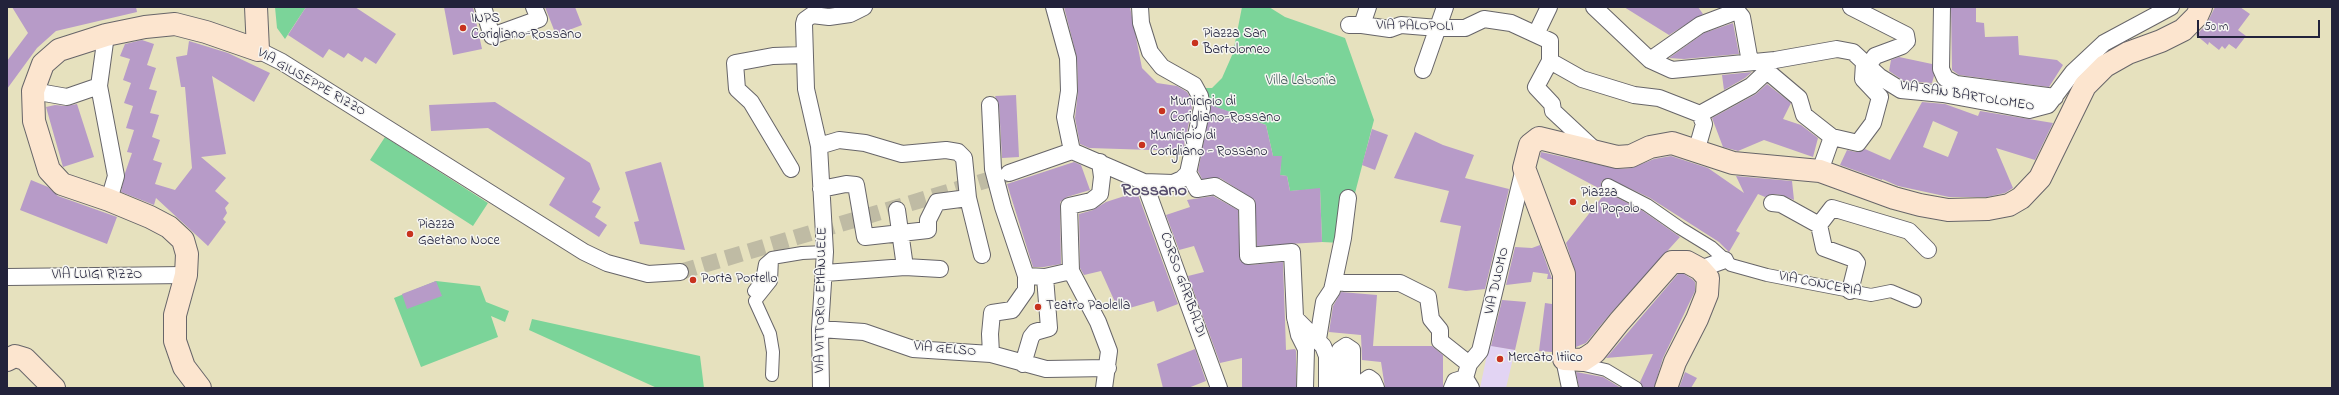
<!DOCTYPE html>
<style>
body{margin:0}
#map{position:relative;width:2339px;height:395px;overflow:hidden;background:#e6e1be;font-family:"Indie Flower",sans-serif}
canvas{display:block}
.frame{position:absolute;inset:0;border:8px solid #22223b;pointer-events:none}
.scale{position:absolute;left:2197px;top:20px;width:123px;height:18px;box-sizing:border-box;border:2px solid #22223b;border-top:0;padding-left:5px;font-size:12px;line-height:14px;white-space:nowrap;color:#22223b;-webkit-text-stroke:3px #f6f6f2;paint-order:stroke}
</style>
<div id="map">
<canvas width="2339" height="395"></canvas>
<div class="frame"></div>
<div class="scale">50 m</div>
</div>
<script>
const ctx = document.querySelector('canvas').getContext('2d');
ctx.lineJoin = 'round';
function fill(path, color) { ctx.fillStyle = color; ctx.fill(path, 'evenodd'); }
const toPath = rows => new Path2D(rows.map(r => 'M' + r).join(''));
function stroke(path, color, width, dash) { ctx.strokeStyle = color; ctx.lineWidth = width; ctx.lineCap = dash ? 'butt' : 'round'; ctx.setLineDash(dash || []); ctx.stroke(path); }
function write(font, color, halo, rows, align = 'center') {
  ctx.font = font + ' "Indie Flower",sans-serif'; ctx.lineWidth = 3; ctx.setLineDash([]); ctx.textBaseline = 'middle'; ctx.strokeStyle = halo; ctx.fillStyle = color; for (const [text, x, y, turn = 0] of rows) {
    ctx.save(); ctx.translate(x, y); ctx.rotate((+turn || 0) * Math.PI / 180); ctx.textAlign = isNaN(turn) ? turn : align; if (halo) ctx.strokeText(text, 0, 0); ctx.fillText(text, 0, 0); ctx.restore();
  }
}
const built = toPath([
 [1489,345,1515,350,1506,388,1480,388]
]);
const green = toPath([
 [275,7,306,7,285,39,277,28],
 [1242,7,1269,7,1285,17,1345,38,1374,120,1342,243,1322,242,1320,189,1290,191,1287,176,1280,175,1281,156,1273,156,1266,125,1207,104,1206,88,1212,88,1222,78,1233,53],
 [385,137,488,203,473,226,370,160],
 [436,281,480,286,486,302,509,311,505,322,491,316,498,337,421,367,394,298],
 [532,319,700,356,704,388,657,388,529,330]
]);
const building = toPath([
 [12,7,136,7,137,12,56,31,37,48,7,89,7,61,28,33],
 [306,7,355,7,396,34,376,64,365,57,362,62,348,53,344,58,329,49,323,58,288,35],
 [444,7,473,7,482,49,453,55],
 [545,7,575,7,582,25,556,35],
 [1064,7,1130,7,1142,68,1157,83,1177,86,1187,92,1191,99,1192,108,1183,151,1089,148,1080,144,1075,118,1078,91,1077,58],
 [1624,7,1698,7,1703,14,1669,35],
 [1951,7,1976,7,1976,22,1984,23,1985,37,2018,36,2019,55,2057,60,2063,65,2049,87,1959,75,1952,70],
 [2215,7,2240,7,2250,14,2238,30,2246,36,2236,49,2229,44,2225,49,2222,46,2219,50,2209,42,2208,45,2196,35,2206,25],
 [1733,23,1739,54,1684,59,1669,58,1704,33],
 [142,40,154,44,147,65,156,68,149,89,157,91,150,113,159,115,152,137,160,140,153,160,162,163,155,184,175,190,192,168,185,87,181,87,176,57,187,55,189,41,228,53,270,73,254,102,212,76,226,154,201,157,226,178,215,191,229,203,225,208,227,213,223,219,226,222,208,246,156,198,154,205,121,192,125,173,132,153,127,152,134,130,126,128,133,106,124,103,131,83,123,80,130,59,120,56,125,44],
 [1899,57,1932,64,1934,76,1932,83,1904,81,1889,71,1891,60],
 [1752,72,1745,78,1724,90,1722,75],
 [1767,84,1791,103,1783,119,1801,125,1818,138,1813,157,1764,140,1738,151,1723,147,1712,118,1756,94],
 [1016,95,1019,157,1002,158,999,105,995,96],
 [495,102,590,163,600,189,592,202,601,207,595,217,607,225,599,237,549,205,565,178,488,128,431,131,429,105],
 [1922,102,1945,104,1978,116,1980,111,2053,123,2035,160,1996,148,2013,188,2005,193,1987,197,1949,197,1898,186,1882,179,1882,180,1840,165,1847,150,1856,152,1865,149,1890,160],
 [1933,121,1958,132,1948,157,1923,147],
 [77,104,94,157,63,167,46,107,55,105,66,106],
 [1211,105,1266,125,1273,156,1282,156,1280,175,1287,176,1290,191,1320,188,1322,242,1257,246,1255,200,1220,178,1202,179,1198,171],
 [1372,129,1388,135,1375,170,1362,165],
 [1415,132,1443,145,1474,155,1465,178,1509,189,1485,289,1466,291,1448,288,1461,226,1440,222,1449,191,1394,178],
 [1541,152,1618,169,1632,168,1654,159,1671,156,1708,168,1744,193,1736,176,1792,181,1794,200,1782,195,1773,194,1765,197,1758,194,1736,231,1740,233,1729,252,1719,242,1650,198,1608,178,1601,182,1604,191,1540,157],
 [661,162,685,250,640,244,634,222,639,221,625,172],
 [1074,162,1081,165,1090,190,1067,197,1060,202,1061,264,1044,267,1033,267,1007,184],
 [31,180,48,187,58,196,117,217,107,244,20,210],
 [1137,192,1178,304,1157,312,1154,301,1119,311,1101,271,1084,275,1080,268,1079,214,1093,210,1106,202],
 [1606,192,1643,211,1680,237,1610,314,1586,343,1576,347,1576,274,1566,243],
 [1213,196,1238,210,1240,261,1249,265,1283,262,1286,350,1295,349,1296,351,1296,388,1242,388,1242,358,1220,363,1188,276,1204,272,1194,246,1179,250,1166,215,1190,207,1187,200],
 [1540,245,1552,279,1547,279,1548,274,1533,272,1531,282,1506,285,1515,247,1532,248],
 [1678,274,1684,274,1692,279,1695,282,1695,291,1663,358,1654,388,1643,388,1640,382,1653,354,1606,358],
 [436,281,442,296,407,309,402,294],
 [1341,292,1377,295,1373,346,1432,346,1443,355,1443,388,1385,388,1381,362,1362,360,1361,335,1329,332,1333,306],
 [1502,300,1526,302,1515,350,1491,346],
 [1545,303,1552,304,1552,352,1539,351],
 [1195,349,1206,381,1188,388,1163,388,1157,364],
 [1576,372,1603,377,1621,388,1579,388],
 [1685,372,1697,378,1691,388,1679,388]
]);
const minorTunnel = toPath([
 [680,272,1008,174]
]);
const pedestrian = toPath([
 [1608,185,1647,205,1680,228,1711,247,1731,265,1767,275,1871,295,1891,291,1915,301],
 [754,291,762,280,765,264,772,258,802,253,825,252],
 [1583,360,1584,365,1606,370,1636,388],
 [772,375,773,352,770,334,755,301,771,281,772,258]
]);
const minor = toPath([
 [483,7,492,36,539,19,534,7],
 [1054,7,1068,58,1069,91,1065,117,1072,151],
 [1594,7,1650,60,1672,70,1775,60,1837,49,1853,52,1880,77,1901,90,1943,94,2029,110,2048,105,2073,72,2104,43,2171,7],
 [1851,7,1906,35,1907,41,1902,46,1875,56,1868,66],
 [1942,7,1941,69,1945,78,1956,84,2055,97],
 [1349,25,1362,25,1390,29,1401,25,1438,28,1465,28,1484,19,1511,23,1550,41,1550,61,1582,79,1634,95,1659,98,1700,114,1704,124,1696,152],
 [1362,25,1368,7],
 [1536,34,1549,7],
 [106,35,99,86,116,176,109,200],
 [258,50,282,62,584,252,607,263,648,274,680,272],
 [1650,60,1700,25,1737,11,1742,17,1750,62],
 [1550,61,1536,87,1552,104,1553,111,1597,152],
 [1766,61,1767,71,1799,98,1804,115,1832,137],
 [1423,70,1445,7],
 [33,91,67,97,99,86],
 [990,105,993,169,1003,207,1026,276,1045,277,1071,271],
 [1700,114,1751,86,1767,71],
 [819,146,839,140,865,143,902,154,946,150,958,152,964,158,968,198,982,255],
 [1072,151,1144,182,1173,183,1182,179,1188,173,1202,108,1200,96,1194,85,1162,67,1150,52,1141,23,1140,7],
 [1100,162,1102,177,1100,194,1091,201,1069,206,1071,271,1098,322,1109,351,1104,388],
 [791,169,751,102,737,89,735,63,773,56,804,55],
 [1820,171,1832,137,1858,143,1873,123,1880,97,1863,79,1864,63],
 [1009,173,1072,151],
 [1188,173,1197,189,1215,186,1247,205,1248,256,1292,252,1295,317,1299,335,1306,349,1305,388],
 [1144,182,1219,388],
 [821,189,846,184,856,185,865,237,928,230,928,220,937,202,968,198],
 [1348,198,1343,238,1334,281,1344,283,1400,283,1428,297,1431,319,1440,330,1440,341,1469,364],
 [1772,203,1781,204,1819,225],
 [897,210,905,267],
 [1700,269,1725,260],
 [825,273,905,267,940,269],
 [7,277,186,275],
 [1850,291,1857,263,1854,259,1824,248,1819,225,1832,208,1909,231,1928,250],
 [1295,318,1323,346,1327,356,1327,388],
 [820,329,864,332,913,349,991,354,1046,369,1108,368],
 [1318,339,1324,302,1332,290,1334,281],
 [991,354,990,334,992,313,1012,310,1026,290,1026,276],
 [1564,359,1570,388],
 [1023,364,1031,337,1035,332,1049,328,1045,277],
 [821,388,820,329,825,252,819,146,806,89,804,24,805,20,812,15,829,17,850,14,864,7],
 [1339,388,1340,350,1346,346,1352,350,1352,388],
 [1364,388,1365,381,1369,378,1373,381,1376,388],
 [1452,388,1455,381,1465,378],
 [1471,388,1465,378,1469,364,1480,351,1524,168]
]);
const secondary = toPath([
 [7,360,15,356,25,359,54,388],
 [200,388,184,367,175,341,175,315,186,275,187,254,183,240,169,227,150,217,109,200,62,184,49,170,34,121,33,91,43,64,59,50,106,35,145,27,175,24,206,32,258,50,256,7],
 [1666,388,1675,362,1697,319,1707,294,1708,278,1700,269,1687,262,1672,262,1619,322,1595,352,1583,360,1564,359,1564,274,1524,168,1530,145,1539,138,1617,157,1631,156,1650,147,1672,143,1733,163,1820,171,1894,198,1920,205,1948,210,1988,209,2009,205,2021,198,2040,178,2085,86,2105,66,2128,53,2161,41,2183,30,2197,16,2201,7]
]);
const markers = [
 [463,28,4,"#c8321e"],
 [1195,43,4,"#c8321e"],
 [1162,111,4,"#c8321e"],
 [1142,145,4,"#c8321e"],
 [1573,202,4,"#c8321e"],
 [410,234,4,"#c8321e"],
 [693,280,4,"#c8321e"],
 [1038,307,4,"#c8321e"],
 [1500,359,4,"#c8321e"]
];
const poiNames = [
 ["INPS",471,20],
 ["Corigliano-Rossano",471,36],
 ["Piazza San",1203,35],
 ["Bartolomeo",1203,51],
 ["Municipio di",1170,103],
 ["Corigliano-Rossano",1170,119],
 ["Municipio di",1150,137],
 ["Corigliano - Rossano",1150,153],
 ["Piazza",1581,194],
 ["del Popolo",1581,210],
 ["Piazza",418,226],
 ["Gaetano Noce",418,242],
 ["Porta Portello",701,280],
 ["Teatro Paolella",1046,307],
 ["Mercato Itiico",1508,359]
];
const streetNames = [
 ["VIA PALOPOLI",1415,27,1],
 ["VIA GIUSEPPE RIZZO",311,83,30],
 ["VIA SAN BARTOLOMEO",1967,97,9],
 ["VIA LUIGI RIZZO",97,276],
 ["VIA DUOMO",1498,281,-77],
 ["CORSO GARIBALDI",1182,285,70],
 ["VIA CONCERIA",1820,285,11],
 ["VIA VITTORIO EMANUELE",822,300,-89],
 ["VIA GELSO",945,350,5]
];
const parkNames = [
 ["Villa Labonia",1301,82]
];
const districtNames = [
 ["Rossano",1154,192]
];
fill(built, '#e2d4f3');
fill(green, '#7bd499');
fill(building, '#b79bc8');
stroke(minorTunnel, '#bfbba4', 16, [16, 8]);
stroke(pedestrian, '#676569', 14);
stroke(minor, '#676569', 18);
stroke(secondary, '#676569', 24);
stroke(pedestrian, '#fff', 12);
stroke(minor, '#fff', 16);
stroke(secondary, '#fce5cf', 22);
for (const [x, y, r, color] of markers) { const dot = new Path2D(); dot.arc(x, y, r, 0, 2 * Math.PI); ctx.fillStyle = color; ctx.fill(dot); stroke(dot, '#f6f6f2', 1.5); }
write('14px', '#22223b', '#f6f6f2', poiNames, 'left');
write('14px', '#22223b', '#f6f6f2', streetNames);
write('14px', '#3d5757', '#f6f6f2', parkNames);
write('bold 18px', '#564c6c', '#f6f6f2', districtNames);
</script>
